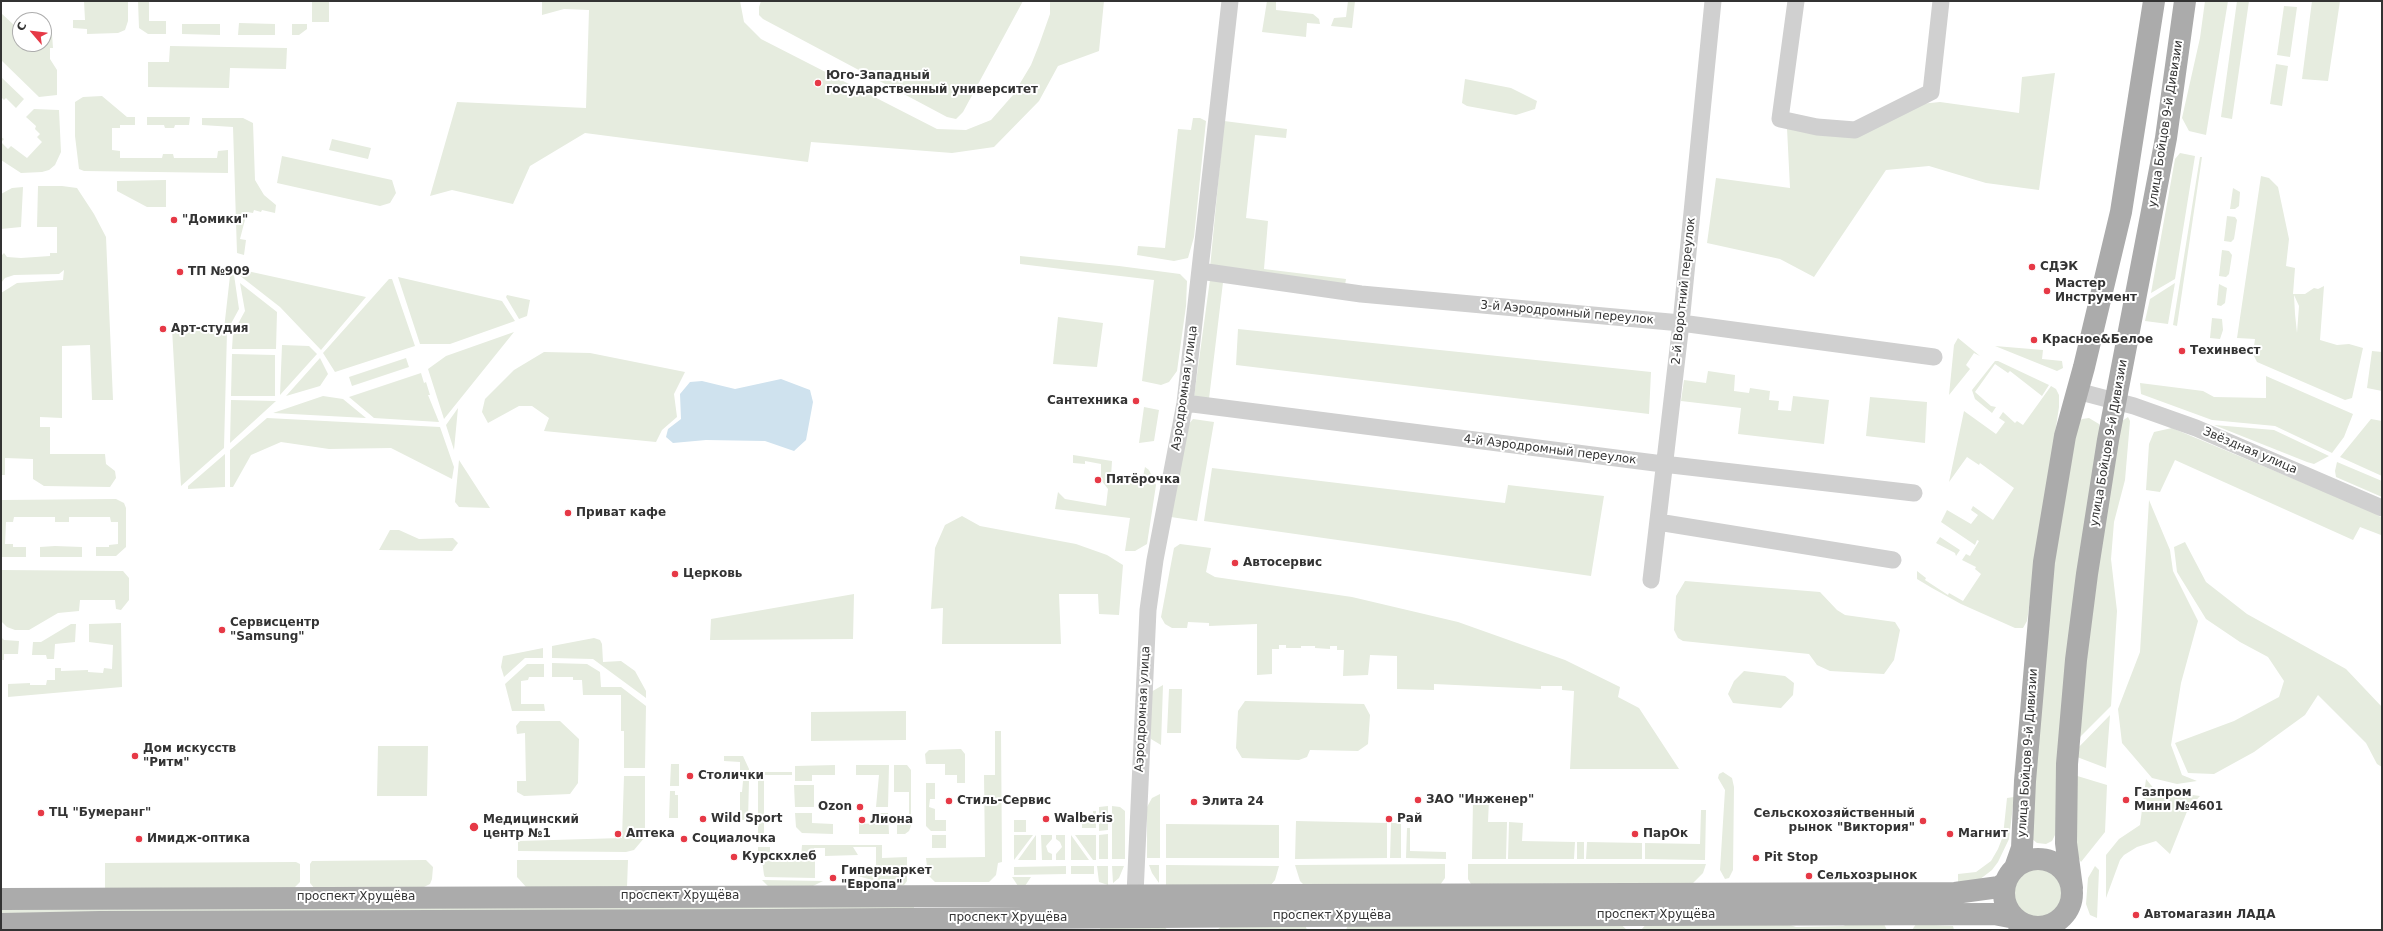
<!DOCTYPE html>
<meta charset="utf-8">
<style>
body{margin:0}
#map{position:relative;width:2383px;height:931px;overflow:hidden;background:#fff;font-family:"DejaVu Sans",sans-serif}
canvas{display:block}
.frame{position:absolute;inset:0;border:2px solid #333;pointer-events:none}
.north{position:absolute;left:12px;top:12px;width:40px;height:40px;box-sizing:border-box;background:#fff;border:1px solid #adadad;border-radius:50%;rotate:298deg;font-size:11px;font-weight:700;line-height:16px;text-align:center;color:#333}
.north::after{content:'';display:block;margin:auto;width:14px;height:18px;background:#e63946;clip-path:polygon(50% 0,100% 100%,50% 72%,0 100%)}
</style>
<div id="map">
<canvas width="2383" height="931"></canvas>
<div class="frame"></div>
<div class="north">С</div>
</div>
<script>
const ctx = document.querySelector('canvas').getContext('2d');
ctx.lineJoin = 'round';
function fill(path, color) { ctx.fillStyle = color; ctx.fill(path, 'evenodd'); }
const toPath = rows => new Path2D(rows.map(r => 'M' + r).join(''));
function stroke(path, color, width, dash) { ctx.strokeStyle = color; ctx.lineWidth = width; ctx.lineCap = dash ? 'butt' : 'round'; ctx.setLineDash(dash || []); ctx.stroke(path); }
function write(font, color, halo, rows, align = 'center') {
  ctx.font = font + ' "DejaVu Sans",sans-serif'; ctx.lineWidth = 4; ctx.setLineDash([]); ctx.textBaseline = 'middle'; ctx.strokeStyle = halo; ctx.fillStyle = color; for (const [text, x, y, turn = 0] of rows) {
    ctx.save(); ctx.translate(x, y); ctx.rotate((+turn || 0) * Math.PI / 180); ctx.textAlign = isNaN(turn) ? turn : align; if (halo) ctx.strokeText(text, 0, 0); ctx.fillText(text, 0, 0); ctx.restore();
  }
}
const green = toPath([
 [84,1,128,1,128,21,125,30,118,33,87,34,87,29,73,28,73,20,85,20],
 [138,1,149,1,149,21,166,21,166,34,148,34,139,28],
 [312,1,329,1,329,22,312,22],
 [542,1,740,1,744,22,761,39,937,129,966,130,991,120,1013,95,1031,65,1039,45,1050,14,1050,1,1104,1,1099,51,1058,66,1039,101,994,147,952,153,811,142,808,162,585,133,530,166,513,204,452,190,430,196,457,102,586,108,589,10,564,9,542,15],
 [761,1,1023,1,963,112,956,119,947,117,763,19,759,15,759,7],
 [1267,1,1276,1,1276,10,1313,14,1319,19,1320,24,1307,23,1306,37,1262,32],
 [1348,1,1355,1,1352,28,1331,26,1334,18,1346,17],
 [2205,1,2228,1,2206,135,2189,131,2182,118,2200,38],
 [2237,1,2249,1,2232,119,2221,117],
 [2312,1,2340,1,2328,81,2302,79],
 [2284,6,2297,7,2290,57,2277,55],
 [1,13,14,25,17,21,20,24,20,44,44,44,44,23,49,28,52,34,53,48,50,48,50,59,57,70,57,95,39,97,1,60],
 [239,23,275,24,275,35,238,35],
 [182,24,220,24,220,35,182,34],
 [292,24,307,24,307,29,299,35,292,35],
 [170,46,287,48,286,69,230,68,229,88,148,87,148,62,169,62],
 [2276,64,2288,66,2282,106,2270,104],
 [2055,73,2039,190,1986,183,1929,166,1886,170,1814,277,1780,259,1707,243,1716,178,1790,188,1787,128,1854,137,1920,104,1940,102,2019,113,2022,77],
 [1,77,24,99,16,108,6,98,4,100,1,97],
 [1465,79,1511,88,1537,101,1535,109,1516,115,1467,106,1462,103],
 [102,96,127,117,135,117,135,125,120,125,120,128,112,128,112,150,120,151,120,158,162,158,163,154,173,154,174,158,217,158,218,151,228,150,228,173,84,171,79,169,75,136,75,102,83,97],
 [34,109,59,110,61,152,55,165,49,170,42,172,21,173,1,160,1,137,4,139,1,142,8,149,11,146,27,158,42,142,37,137,40,134,35,129,36,126,26,117],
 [147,117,190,117,189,125,175,125,174,128,165,128,164,125,147,125],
 [202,118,243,118,253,123,255,180,264,195,276,205,275,213,262,210,261,212,254,210,253,213,247,212,240,239,246,240,244,255,237,253,233,127,202,125],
 [1193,118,1200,118,1206,121,1194,237,1188,258,1174,261,1137,255,1138,246,1165,248,1178,129,1191,130],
 [1224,121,1287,129,1286,138,1255,135,1246,218,1268,221,1264,269,1346,279,1345,285,1210,268],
 [332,139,371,148,368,159,329,150],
 [2180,153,2195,156,2175,279,2151,293,2175,159],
 [282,156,392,180,396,193,390,203,380,206,277,183],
 [2200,157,2202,157,2177,326,2173,325],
 [2261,176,2269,178,2278,187,2289,239,2286,266,2295,268,2293,294,2305,294,2314,288,2318,289,2324,286,2320,340,2337,345,2349,344,2363,348,2352,398,2345,400,2257,362,2253,354,2255,339,2237,338],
 [2294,295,2299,306,2297,333,2295,314],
 [166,180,166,207,147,207,117,191,117,181],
 [38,186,62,186,77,188,94,214,106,237,113,400,92,400,90,345,62,346,62,418,40,417,40,427,50,427,50,454,105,454,106,464,115,471,116,478,110,487,44,486,33,479,33,459,5,458,5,475,1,475,1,293,17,283,63,280,64,270,59,274,14,275,5,278,1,283,1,256,4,253,7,257,21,258,50,256,50,253,57,253,57,227,37,227],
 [23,187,21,227,1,229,1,194,12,188],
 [2233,188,2240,192,2239,206,2235,209,2230,209],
 [2227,216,2235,217,2237,220,2234,239,2231,242,2224,241],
 [2222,250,2229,251,2232,255,2229,274,2226,277,2219,276],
 [1020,256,1119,266,1180,274,1187,281,1186,306,1177,371,1169,382,1161,385,1142,381,1154,280,1020,264],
 [231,267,233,268,239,309,227,331,224,448,181,486,172,329,185,327,224,329],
 [238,269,366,297,321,350,280,307,239,275],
 [1211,272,1224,274,1208,407,1193,404],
 [398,277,502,301,515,321,450,344,420,344],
 [389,279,392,279,415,346,335,372,323,353],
 [240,283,277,312,276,349,232,349,233,333,245,311],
 [2175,283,2168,324,2145,321,2150,299],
 [2219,284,2227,288,2225,303,2221,306,2217,305],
 [507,295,530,300,527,316,519,319,506,297],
 [1058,317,1103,323,1097,367,1053,364],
 [2212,318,2222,319,2223,330,2220,339,2210,338],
 [1238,329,1651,372,1649,414,1236,365],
 [514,332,444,419,428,369,446,356],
 [1958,338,1980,356,1974,353,1966,365,1970,369,1949,395,1954,345],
 [282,345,309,346,317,354,280,395],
 [1995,346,2043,350,2042,359,2062,361,2063,368,2057,371],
 [2372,351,2382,352,2382,391,2367,388],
 [544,352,590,353,685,372,674,394,677,417,662,430,656,442,544,431,549,418,532,406,519,406,488,423,482,412,485,399,514,370],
 [232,354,275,355,275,396,231,396],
 [320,358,328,374,320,386,286,396],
 [406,358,409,367,352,386,349,377],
 [1995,361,1998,361,2049,385,2042,396,2010,371,2008,373,1995,364,1975,392,1991,406,1996,407,1992,413,1975,399,1972,390],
 [1708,371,1735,375,1734,391,1749,393,1750,388,1770,391,1769,400,1779,401,1778,410,1791,411,1793,396,1829,400,1824,444,1738,434,1741,408,1681,401,1684,380,1706,383],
 [421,373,424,383,426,382,430,395,428,395,439,422,374,418,349,397],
 [2266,376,2353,414,2344,437,2332,453,2275,426,2212,420,2141,394,2140,383,2203,391,2214,397,2266,398],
 [2051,386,2056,389,2059,395,2059,407,2027,621,2023,628,2015,628,1961,604,1932,588,1917,579,1917,571,1926,578,1925,580,1948,595,1949,593,1963,601,1981,574,1975,569,1976,567,1962,560,1966,554,1970,556,1979,541,1977,540,1975,545,1941,522,1947,510,1971,524,1978,515,1971,510,1973,506,1993,520,2014,488,1980,463,1979,465,1967,457,1949,482,1964,411,1996,434,2005,422,1999,418,2003,412,2015,423,2017,421,2023,425],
 [323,396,343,399,366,418,273,413],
 [1870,397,1927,402,1925,443,1866,436],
 [231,400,276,401,230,443],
 [1144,407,1159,410,1154,441,1139,443],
 [458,408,454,450,446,425],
 [2128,417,2130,421,2125,480,2114,522,2111,559,2117,611,2111,706,2075,742,2088,615,2119,423],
 [267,418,440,427,454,467,452,479,391,448,329,449,281,442,251,455,233,487,230,487,230,450],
 [2089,418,2099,424,2101,432,2055,835,2052,841,2046,844,2037,843,2031,838,2051,563,2076,424,2082,419],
 [1193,419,1214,422,1197,521,1171,517,1187,426],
 [2371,419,2382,421,2382,476,2340,457],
 [2214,425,2274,430,2329,456,2314,464,2307,462],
 [2172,428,2373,512,2382,518,2382,533,2381,535,2360,527,2353,540,2175,460,2160,492,2146,490,2149,444,2154,432],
 [225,454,225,487,188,489,188,486],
 [1073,455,1112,461,1111,477,1142,482,1145,467,1149,470,1156,485,1147,544,1135,551,1125,551,1130,518,1055,509,1058,492,1065,499,1106,506,1108,489,1101,480,1101,464,1085,461,1085,464,1073,463],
 [459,460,490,508,459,507,455,502],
 [2337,462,2382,481,2382,497,2336,477,2335,471],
 [1212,468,1505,503,1508,485,1604,496,1591,576,1204,521],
 [116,499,124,503,126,508,126,547,116,556,96,556,96,547,109,547,109,545,118,544,118,522,111,522,110,517,69,517,69,522,55,522,55,517,14,517,13,522,6,522,5,544,13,544,13,547,26,547,26,557,1,557,1,500],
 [2149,500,2170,550,2173,571,2198,621,2181,683,2171,745,2182,775,2197,781,2177,784,2152,778,2122,743,2118,709,2140,652],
 [962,516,980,526,1076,544,1107,555,1123,565,1119,615,1099,614,1098,594,1059,594,1061,644,942,644,943,608,931,609,935,548,945,525],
 [390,530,399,530,419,539,453,538,458,543,452,551,379,550],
 [1940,537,1960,550,1956,556,1955,553,1936,543],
 [2185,542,2206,582,2247,614,2346,669,2382,707,2382,767,2377,764,2366,743,2318,695,2305,715,2254,752,2214,774,2188,773,2175,743,2234,721,2279,697,2284,681,2268,657,2240,642,2206,619,2177,572,2174,547],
 [1180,544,1211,548,1206,572,1215,577,1352,597,1458,622,1565,660,1620,687,1618,697,1639,708,1679,769,1570,769,1574,691,1562,690,1562,686,1541,686,1541,689,1434,684,1434,690,1397,689,1397,656,1370,655,1368,675,1343,676,1344,650,1337,650,1337,646,1330,646,1330,649,1315,648,1315,646,1301,646,1301,648,1286,648,1286,645,1279,645,1279,649,1272,649,1272,674,1257,675,1257,624,1209,626,1209,623,1188,622,1187,628,1172,628,1165,624,1161,617,1174,548],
 [55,546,82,547,82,557,40,557,40,547],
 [1,570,123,571,129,578,129,600,121,610,116,609,115,600,80,600,79,611,58,613,29,630,15,630,7,627,1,621],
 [1685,581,1820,592,1837,610,1845,615,1895,622,1900,630,1894,660,1884,674,1830,671,1817,665,1809,654,1683,641,1678,638,1674,630,1676,596],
 [854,594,853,639,710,640,711,619],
 [121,623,122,687,8,697,8,684,30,683,30,685,46,685,47,680,55,680,55,668,61,668,61,671,88,670,88,672,103,673,104,668,112,669,113,645,89,642,89,624],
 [71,624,76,624,75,642,55,644,54,659,47,659,46,655,32,655,33,642,41,642],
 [1,637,4,640,19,641,18,654,4,654,4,660,1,660],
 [594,638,600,640,602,644,603,662,621,661,635,671,646,691,646,698,593,659,552,658,552,646],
 [543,648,543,658,525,658,504,677,501,667,503,656],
 [552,663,587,664,600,672,601,687,621,687,646,706,645,768,624,768,624,731,621,731,621,695,583,695,582,680,573,680,573,677,552,677],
 [527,664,544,664,544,677,529,677,528,680,521,681,521,704,544,704,545,711,512,711,505,684],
 [1744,671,1785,676,1794,683,1793,695,1781,708,1733,703,1728,694,1734,681],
 [1163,685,1161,745,1151,739,1151,692],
 [1169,689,1182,689,1181,733,1167,733],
 [1245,701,1364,704,1370,715,1368,744,1358,751,1310,750,1307,757,1299,760,1242,758,1236,748,1238,711],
 [906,711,906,740,811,741,811,712],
 [2110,715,2106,768,2077,757,2075,751],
 [520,721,560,721,579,739,578,783,570,794,524,796,517,792,517,781,526,781,525,733,517,734,516,726],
 [995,731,1001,731,1002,862,998,863,996,875,989,882,935,882,928,875,926,858,985,857,984,775,995,775],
 [378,746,428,746,427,796,377,796],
 [961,749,965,754,965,783,957,783,957,775,945,775,945,764,926,764,925,754,929,750],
 [724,756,743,756,749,769,749,775,740,775,740,762,724,761],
 [671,764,679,764,679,786,670,786],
 [835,765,835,775,812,775,812,781,795,781,795,766],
 [856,765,889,765,888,807,876,807,879,775,856,775],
 [894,765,907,765,911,770,911,826,909,831,905,834,897,834,897,825,909,824,909,792,894,792],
 [758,772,792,772,792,775,764,775,764,843,758,843],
 [1723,772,1732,778,1734,787,1733,870,1729,878,1725,879,1720,870,1725,790,1718,778,1719,774],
 [2074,775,2107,785,2105,832,2081,862,2075,853],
 [624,776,645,776,645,837,634,850,626,852,518,851,518,841,622,838],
 [2146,779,2155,790,2200,796,2188,809,2170,854,2156,841,2137,847,2124,855,2120,860,2106,898,2106,855,2119,839,2140,825],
 [743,781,749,781,748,820,740,820,740,792,742,792],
 [926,783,935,783,935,799,930,799,929,807,935,809,935,820,946,820,946,831,931,831,926,826],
 [794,785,814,785,814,807,795,807],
 [670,791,675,791,675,795,678,795,678,818,669,818],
 [1160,794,1160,858,1147,858,1147,807,1152,798],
 [2014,797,2009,839,1998,862,1992,870,1979,880,1958,883,1958,874,1976,872,1991,861,1998,849,2003,836,2007,798],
 [1473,800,1489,800,1488,822,1507,822,1506,859,1472,859],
 [1108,806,1108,830,1099,831,1099,807],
 [1112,806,1120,807,1125,811,1125,859,1112,859],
 [1701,810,1706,810,1705,860,1645,859,1645,843,1700,844],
 [1093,811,1096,811,1096,828,1082,828,1082,821,1093,821],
 [795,813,812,813,812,823,833,824,833,834,802,833,796,827],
 [879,813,888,813,889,834,859,834,859,824,879,823],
 [1014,820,1026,820,1026,832,1014,832],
 [1296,821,1387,823,1387,858,1295,859],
 [1509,822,1523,823,1522,841,1575,842,1574,859,1508,859],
 [1391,823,1401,823,1401,858,1390,858],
 [1166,824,1279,825,1279,858,1166,858],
 [1407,828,1410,828,1410,851,1446,852,1446,859,1406,858],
 [1108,834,1108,859,1099,859,1099,835],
 [932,835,946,835,946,848,932,848],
 [1014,835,1033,835,1014,860],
 [1036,835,1036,860,1018,860],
 [1041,835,1052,835,1052,839,1046,846,1048,852,1052,854,1052,860,1042,860],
 [1056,835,1065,835,1065,860,1056,860,1056,854,1062,847,1060,842,1056,839],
 [1071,835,1089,860,1071,860],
 [1075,835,1096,835,1096,860,1093,860],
 [1577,842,1584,842,1584,859,1577,859],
 [1587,842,1642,843,1642,859,1586,859],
 [802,845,882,845,882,858,907,857,907,881,904,885,899,886,899,880,893,880,893,886,858,876,876,874,876,847,853,847,858,855,825,856,825,848,815,848,815,878,765,877,764,875,762,860,758,860,758,847,770,847,770,857,801,857],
 [426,860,433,867,432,879,430,884,424,887,315,889,310,883,310,864,312,861],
 [517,860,628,860,627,887,527,888,517,877],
 [296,862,300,864,300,882,294,888,105,888,105,863],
 [1445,864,1445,878,1440,885,1305,886,1300,881,1295,865],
 [1468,864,1706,864,1703,873,1693,883,1471,884,1468,879],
 [1149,865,1159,865,1159,883,1152,873],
 [1166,865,1279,866,1275,880,1270,886,1166,885],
 '2011 892a27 27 0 1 1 54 0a27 27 0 1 1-54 0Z',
 [1066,866,1066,874,1014,875,1014,867],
 [1071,866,1094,866,1094,874,1071,874],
 [1097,866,1108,866,1108,885,1099,882],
 [1112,866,1124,866,1119,878,1113,883],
 [2095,866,2099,870,2097,918,2090,915,2086,904,2088,878],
 [1012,877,1031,877,1025,886,1018,886],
 [762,880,823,881,807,889,768,886],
 [914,904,914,913,1,917,1,909],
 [1649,921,1784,923,1796,927,1843,926,1855,921,1884,924,1887,930,1641,930],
 [1618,922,1627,930,1346,930,1348,925],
 [1103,924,1163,926,1168,930,1099,930],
 [1224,924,1305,924,1307,930,1217,930],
 [1916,924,1953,926,1954,930,1912,930]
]);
const water = toPath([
 [781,379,810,390,813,402,806,440,794,451,765,441,706,440,673,443,666,437,668,429,681,419,680,394,690,382,702,381,735,389]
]);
const minor = toPath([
 [1796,1,1780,119,1817,127,1855,130,1931,92,1941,1],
 [1200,271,1361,294,1681,323,1934,357],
 [2077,391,2134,406,2196,428,2382,508],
 [1185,403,1663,464,1914,493],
 [1658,522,1893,560],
 [1651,580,1681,323,1713,1],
 [1135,894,1148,610,1155,560,1185,403,1230,1]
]);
const major = toPath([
 '2004 893a34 34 0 1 1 68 0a34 34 0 1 1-68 0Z',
 [2015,868,2022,848,2025,781,2044,562,2065,436,2084,367,2121,212,2154,1],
 [2072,888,2066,843,2067,764,2076,660,2087,574,2108,440,2166,138,2185,1],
 [1,899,1955,893,1999,887,2006,882],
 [1,924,100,922,766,920,1284,916,1994,914,2015,918,2022,930]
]);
const markers = [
 [818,83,4,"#e63946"],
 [174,220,4,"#e63946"],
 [2032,267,4,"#e63946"],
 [180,272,4,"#e63946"],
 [2047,291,4,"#e63946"],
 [163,329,4,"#e63946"],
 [2034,340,4,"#e63946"],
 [2182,351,4,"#e63946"],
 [1136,401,4,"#e63946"],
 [1098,480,4,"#e63946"],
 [568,513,4,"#e63946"],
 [1235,563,4,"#e63946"],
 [675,574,4,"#e63946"],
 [222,630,4,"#e63946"],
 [135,756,4,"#e63946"],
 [690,776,4,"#e63946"],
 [1418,800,4,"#e63946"],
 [2126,800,4,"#e63946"],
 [949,801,4,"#e63946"],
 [1194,802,4,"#e63946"],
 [860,807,4,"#e63946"],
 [41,813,4,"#e63946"],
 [703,819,4,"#e63946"],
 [1046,819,4,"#e63946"],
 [1389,819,4,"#e63946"],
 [862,820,4,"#e63946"],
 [1923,821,4,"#e63946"],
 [474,827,5,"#e63946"],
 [618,834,4,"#e63946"],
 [1635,834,4,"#e63946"],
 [1950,834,4,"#e63946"],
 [139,839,4,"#e63946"],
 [684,839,4,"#e63946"],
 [734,857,4,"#e63946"],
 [1756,858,4,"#e63946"],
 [1809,876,4,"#e63946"],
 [833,878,4,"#e63946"],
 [2136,915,4,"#e63946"]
];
const poiNames = [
 ["Юго-Западный",826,76],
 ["государственный университет",826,90],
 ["\"Домики\"",182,220],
 ["СДЭК",2040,267],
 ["ТП №909",188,272],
 ["Мастер",2055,284],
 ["Инструмент",2055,298],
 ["Арт-студия",171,329],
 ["Красное&Белое",2042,340],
 ["Техинвест",2190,351],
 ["Сантехника",1128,401,"right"],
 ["Пятёрочка",1106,480],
 ["Приват кафе",576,513],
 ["Автосервис",1243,563],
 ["Церковь",683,574],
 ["Сервисцентр",230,623],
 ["\"Samsung\"",230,637],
 ["Дом искусств",143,749],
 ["\"Ритм\"",143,763],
 ["Столички",698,776],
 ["Газпром",2134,793],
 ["Мини №4601",2134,807],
 ["ЗАО \"Инженер\"",1426,800],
 ["Стиль-Сервис",957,801],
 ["Элита 24",1202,802],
 ["Ozon",852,807,"right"],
 ["ТЦ \"Бумеранг\"",49,813],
 ["Сельскохозяйственный",1915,814,"right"],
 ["рынок \"Виктория\"",1915,828,"right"],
 ["Wild Sport",711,819],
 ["Walberis",1054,819],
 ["Рай",1397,819],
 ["Медицинский",483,820],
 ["центр №1",483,834],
 ["Лиона",870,820],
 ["Аптека",626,834],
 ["ПарОк",1643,834],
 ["Магнит",1958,834],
 ["Имидж-оптика",147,839],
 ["Социалочка",692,839],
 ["Курскхлеб",742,857],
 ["Pit Stop",1764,858],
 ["Гипермаркет",841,871],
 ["\"Европа\"",841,885],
 ["Сельхозрынок",1817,876],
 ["Автомагазин ЛАДА",2144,915]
];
const streetNames = [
 ["улица Бойцов 9-й Дивизии",2166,124,-81],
 ["2-й Воротний переулок",1684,291,-84],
 ["3-й Аэродромный переулок",1567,313,5],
 ["Аэродромная улица",1185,388,-82],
 ["улица Бойцов 9-й Дивизии",2109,443,-80],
 ["4-й Аэродромный переулок",1550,450,7],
 ["Звёздная улица",2250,451,23],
 ["Аэродромная улица",1143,709,-87],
 ["улица Бойцов 9-й Дивизии",2028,753,-86],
 ["проспект Хрущёва",680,896],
 ["проспект Хрущёва",356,897],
 ["проспект Хрущёва",1656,915],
 ["проспект Хрущёва",1332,916],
 ["проспект Хрущёва",1008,918]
];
fill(green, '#e6ecdf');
fill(water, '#cfe2ee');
stroke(minor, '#d0d0d0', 17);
stroke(major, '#ababab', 22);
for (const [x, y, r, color] of markers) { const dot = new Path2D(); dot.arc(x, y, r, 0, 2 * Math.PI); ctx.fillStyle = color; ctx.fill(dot); stroke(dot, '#fff', 1.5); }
write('bold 12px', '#333', '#fff', poiNames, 'left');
write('12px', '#333', '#fff', streetNames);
</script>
